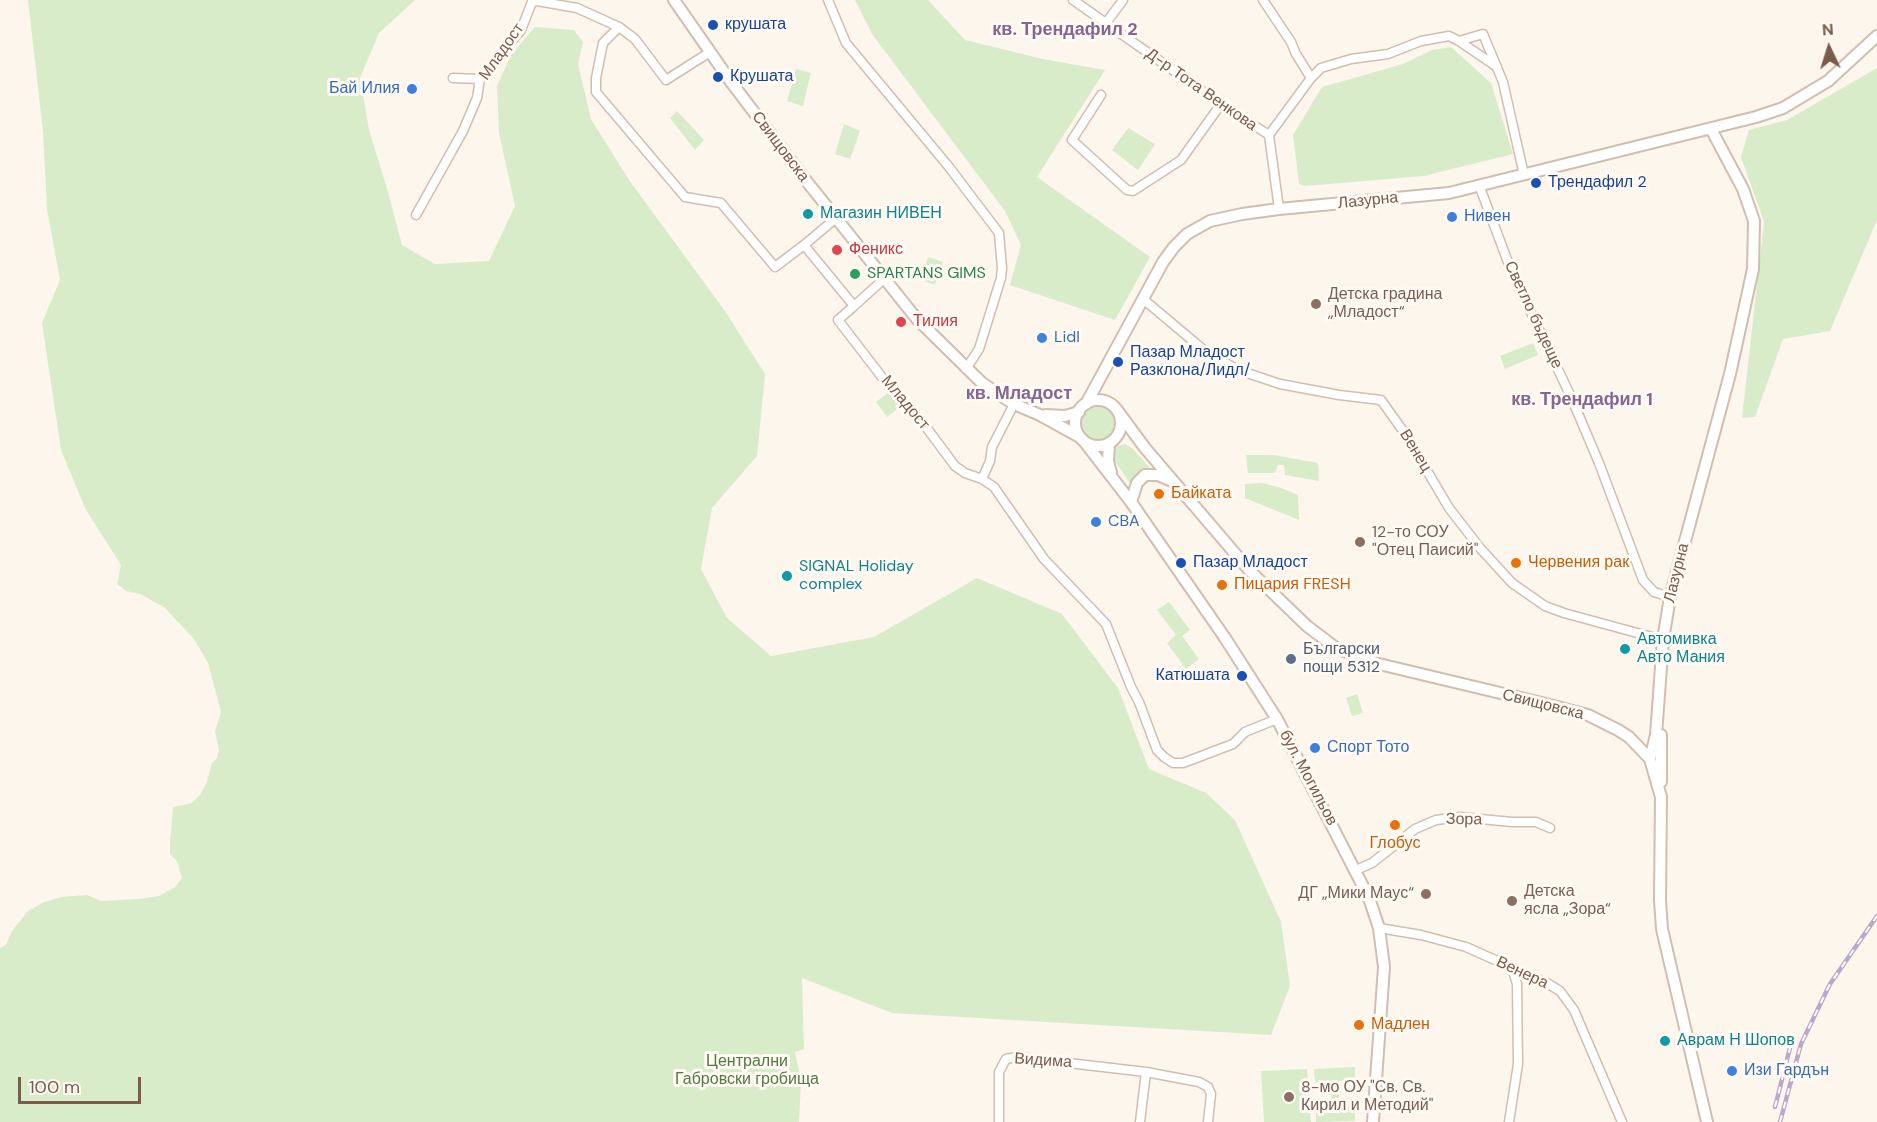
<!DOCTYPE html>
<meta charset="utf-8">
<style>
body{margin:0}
#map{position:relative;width:1877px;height:1122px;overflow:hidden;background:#fdf6ec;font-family:"DM Sans",sans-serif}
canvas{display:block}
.north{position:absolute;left:1799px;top:18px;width:60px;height:60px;-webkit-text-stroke:4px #fffaf3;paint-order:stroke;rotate:356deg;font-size:16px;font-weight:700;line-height:24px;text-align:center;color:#7a5c4d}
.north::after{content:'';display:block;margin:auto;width:21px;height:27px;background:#7a5c4d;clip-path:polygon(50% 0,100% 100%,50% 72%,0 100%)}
.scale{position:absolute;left:18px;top:1077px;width:123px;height:27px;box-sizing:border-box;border:3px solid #7a5c4d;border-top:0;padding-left:8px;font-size:18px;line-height:21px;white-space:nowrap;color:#7a5c4d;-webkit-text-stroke:4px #fffaf3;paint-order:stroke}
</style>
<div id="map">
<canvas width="1877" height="1122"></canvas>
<div class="north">N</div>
<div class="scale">100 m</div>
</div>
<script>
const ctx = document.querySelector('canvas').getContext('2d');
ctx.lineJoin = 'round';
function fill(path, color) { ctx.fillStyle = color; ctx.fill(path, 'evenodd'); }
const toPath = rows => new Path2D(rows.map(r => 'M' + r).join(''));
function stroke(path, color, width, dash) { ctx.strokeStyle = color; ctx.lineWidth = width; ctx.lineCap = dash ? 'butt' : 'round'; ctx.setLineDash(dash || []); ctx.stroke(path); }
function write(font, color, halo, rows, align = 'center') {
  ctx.font = font + ' "DM Sans",sans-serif'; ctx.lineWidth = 6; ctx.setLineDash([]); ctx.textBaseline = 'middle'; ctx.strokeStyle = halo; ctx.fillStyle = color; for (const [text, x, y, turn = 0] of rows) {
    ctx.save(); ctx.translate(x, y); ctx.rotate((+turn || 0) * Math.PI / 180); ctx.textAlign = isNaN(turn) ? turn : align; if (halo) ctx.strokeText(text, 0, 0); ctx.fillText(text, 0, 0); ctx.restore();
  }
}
const green = toPath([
 [28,0,415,0,379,33,360,78,369,130,388,192,402,245,435,264,489,261,515,206,499,133,497,86,511,55,535,27,574,30,583,42,578,64,591,119,629,180,725,311,765,374,757,456,712,508,701,569,727,618,771,656,874,637,977,578,1062,614,1118,688,1149,769,1206,793,1235,820,1281,922,1290,986,1271,1035,892,1013,802,978,804,1049,795,1052,801,1081,799,1122,0,1122,0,948,6,945,12,931,28,911,44,902,62,897,87,895,101,901,140,899,159,896,175,887,182,878,177,861,170,854,170,842,173,807,192,803,200,795,207,782,212,763,217,758,219,750,215,731,221,712,208,663,194,639,164,607,140,594,126,591,117,584,121,565,85,508,61,450,42,323,60,280,47,209,43,131],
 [855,0,928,0,965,40,1043,59,1105,70,1037,177,1150,257,1115,320,1010,285,1021,245,1005,211,872,34],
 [1451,47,1491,83,1513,154,1424,176,1305,186,1299,184,1293,135,1322,87,1403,64,1432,50],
 [1877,68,1877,220,1830,331,1783,339,1755,417,1742,418,1764,222,1741,157,1749,130,1787,120],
 [796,69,811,73,803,106,787,101],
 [677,111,704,140,695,150,670,118],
 [844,124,860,131,850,159,835,154],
 [1128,128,1155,144,1138,170,1112,150],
 [928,257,943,262,935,285,921,280],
 [1533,343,1538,355,1505,369,1500,356],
 [888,393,900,407,887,417,876,402],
 '1081 424a17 17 0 1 1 34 0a17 17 0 1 1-34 0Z',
 [1125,444,1132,448,1152,470,1135,478,1131,485,1113,458,1114,449,1117,446],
 [1246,455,1274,455,1318,463,1319,481,1285,475,1284,465,1278,465,1275,473,1248,473],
 [1262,483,1281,488,1298,495,1299,520,1245,498,1245,484],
 [1169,602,1190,630,1182,636,1199,659,1186,669,1167,643,1176,635,1157,610],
 [1357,694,1363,713,1352,716,1346,698],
 [1355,1067,1355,1080,1339,1081,1339,1106,1355,1105,1355,1121,1316,1122,1316,1107,1332,1106,1330,1082,1315,1083,1314,1069],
 [1307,1069,1311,1122,1264,1122,1261,1071]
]);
const minor = toPath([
 [828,0,846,43,949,167,999,233,1002,268,1001,278,979,349,966,369],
 [1073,0,1221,104,1269,135],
 [1263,0,1291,42,1296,54,1311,78],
 [532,2,537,1,577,8,619,27],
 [1106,23,1123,0],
 [1459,41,1483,34,1503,82,1524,175],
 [710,52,666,80,635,39,619,27,603,43,596,78,596,92,685,197,721,203,775,267,804,245,854,306,838,320,895,394,926,427,955,466,965,473,982,479,994,487,1044,559,1106,624,1131,687,1139,702,1157,750,1164,757,1173,763,1183,763,1233,744,1245,732,1277,719],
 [453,78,480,79],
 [1101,95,1072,140,1127,190,1133,191,1181,160,1221,104],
 [1269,135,1311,78,1321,68,1351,59,1388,54,1421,41,1449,36,1459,41,1497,67],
 [1269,135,1279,209],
 [1479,185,1511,270,1571,397,1599,463,1643,580,1654,592,1670,597],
 [416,215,463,131,477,98,480,79,521,30,532,2],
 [804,245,835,219],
 [1143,299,1205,351,1238,370,1280,384,1339,395,1381,400,1406,435,1449,508,1480,548,1512,583,1545,606,1564,613,1663,640],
 [854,306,884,279],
 [982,479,990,461,992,447,1014,404],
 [1356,870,1372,863,1415,829,1436,820,1460,817,1512,822,1536,822,1550,828],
 [1379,928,1421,935,1466,947,1547,983,1560,991,1574,1010,1622,1122],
 [999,1122,999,1072,1006,1059,1017,1057,1146,1072,1199,1082,1208,1087,1211,1094,1208,1122],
 [1140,1122,1146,1072],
 [1509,1122,1518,1064,1517,984,1512,967]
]);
const tertiary = toPath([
 [674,0,731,82,804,178,916,318,982,383,1014,404,1040,415,1080,437],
 '1075 423a23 23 0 1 1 46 0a23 23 0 1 1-46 0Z',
 [1086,404,1163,262,1174,247,1187,234,1210,221,1242,214,1279,209,1449,193,1756,117,1783,108,1828,81,1877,36],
 [1117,410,1145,448,1250,571,1307,626,1336,648,1379,664,1542,703,1588,715,1618,730,1629,737,1650,759,1661,797,1660,900,1662,929,1707,1122],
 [1046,415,1065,416,1079,412],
 [1083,440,1131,502,1225,638,1277,719,1369,898,1379,928,1384,967,1373,1122],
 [1109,443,1108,461,1111,473],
 [1131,502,1137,483,1145,475,1158,475,1172,481],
 [1650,759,1656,735,1663,640,1670,597,1730,374,1753,269,1754,221,1743,189,1711,129],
 [1661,782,1661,735]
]);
const rail = toPath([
 [1775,1107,1792,1040],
 [1780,1122,1801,1044,1830,984,1877,916]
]);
const markers = [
 [713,25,6,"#1a4fb4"],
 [718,77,6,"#1a4fb4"],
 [412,89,6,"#3f7fe0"],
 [1536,183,6,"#1a4fb4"],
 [808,214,6,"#0f9aa8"],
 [1452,217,6,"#3f7fe0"],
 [837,250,6,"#e0444e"],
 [855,274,6,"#2e9e5b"],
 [1316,304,6,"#8d6e63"],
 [901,322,6,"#e0444e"],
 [1042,338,6,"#3f7fe0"],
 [1118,362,6,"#1a4fb4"],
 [1159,494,6,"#e8710a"],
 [1096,522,6,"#3f7fe0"],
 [1360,542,6,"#8d6e63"],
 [1181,563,6,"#1a4fb4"],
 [1516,563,6,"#e8710a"],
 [787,576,6,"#0f9aa8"],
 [1222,585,6,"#e8710a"],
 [1625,649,6,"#0f9aa8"],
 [1291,659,6,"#5c6f8a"],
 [1242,676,6,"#1a4fb4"],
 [1315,748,6,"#3f7fe0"],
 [1395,825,6,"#e8710a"],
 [1426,894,6,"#8d6e63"],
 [1512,901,6,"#8d6e63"],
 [1359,1025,6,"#e8710a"],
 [1665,1041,6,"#0f9aa8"],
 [1732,1071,6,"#3f7fe0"],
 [1289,1097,6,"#8d6e63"]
];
const transitNames = [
 ["крушата",725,25],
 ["Крушата",730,77],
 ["Трендафил 2",1548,183],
 ["Пазар Младост",1130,353],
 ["Разклона/Лидл/",1130,371],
 ["Пазар Младост",1193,563],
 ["Катюшата",1230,676,"right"]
];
const streetNames = [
 ["Младост",502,52,-55],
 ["Д-р Тота Венкова",1201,90,35],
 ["Свищовска",780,147,53],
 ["Лазурна",1368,201,-6],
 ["Светло бъдеще",1533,315,65],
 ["Младост",905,403,50],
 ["Венец",1415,451,59],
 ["Лазурна",1677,573,-76],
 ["Свищовска",1543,705,14],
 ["бул. Могильов",1308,778,62],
 ["Зора",1464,820,1],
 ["Венера",1522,973,25],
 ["Видима",1043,1061,4]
];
const shopNames = [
 ["Бай Илия",400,89,"right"],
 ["Нивен",1464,217],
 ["Lidl",1054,338],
 ["CBA",1108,522],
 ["Спорт Тото",1327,748],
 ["Изи Гардън",1744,1071]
];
const cultureNames = [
 ["Магазин НИВЕН",820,214],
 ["SIGNAL Holiday",799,567],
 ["complex",799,585],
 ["Автомивка",1637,640],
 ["Авто Мания",1637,658],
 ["Аврам Н Шопов",1677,1041]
];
const healthNames = [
 ["Феникс",849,250],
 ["Тилия",913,322]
];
const leisureNames = [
 ["SPARTANS GIMS",867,274]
];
const educationNames = [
 ["Детска градина",1328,295],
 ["„Младост“",1328,313],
 ["12-то СОУ",1372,533],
 ["\"Отец Паисий\"",1372,551],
 ["Детска",1524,892],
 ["ясла „Зора“",1524,910],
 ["ДГ „Мики Маус“",1414,894,"right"],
 ["8-мо ОУ \"Св. Св.",1301,1088],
 ["Кирил и Методий\"",1301,1106]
];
const foodNames = [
 ["Байката",1171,494],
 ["Червения рак",1528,563],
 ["Пицария FRESH",1234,585],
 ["Глобус",1395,844,"center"],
 ["Мадлен",1371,1025]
];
const serviceNames = [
 ["Български",1303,650],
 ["пощи 5312",1303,668]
];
const parkNames = [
 ["Централни",747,1062],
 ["Габровски гробища",747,1080]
];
const neighbourhoodNames = [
 ["кв. Трендафил 2",1065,30],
 ["кв. Младост",1019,394],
 ["кв. Трендафил 1",1582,400]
];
fill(green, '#d8ecc9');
stroke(minor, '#d1beb0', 11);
stroke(tertiary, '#d1beb0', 14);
stroke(minor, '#fff', 8);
stroke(tertiary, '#fff', 10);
stroke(rail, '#b9a8c9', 4.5);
stroke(rail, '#fffaf3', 2, [7]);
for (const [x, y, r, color] of markers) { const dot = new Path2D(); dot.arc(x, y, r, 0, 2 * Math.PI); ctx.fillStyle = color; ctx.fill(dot); stroke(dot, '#fffaf3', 2); }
write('16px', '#164399', '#fffaf3', transitNames, 'left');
write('16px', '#7a5c4d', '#fffaf3', streetNames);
write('16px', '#366cbe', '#fffaf3', shopNames, 'left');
write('16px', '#0d838f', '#fffaf3', cultureNames, 'left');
write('16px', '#be3a42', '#fffaf3', healthNames, 'left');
write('16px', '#27864d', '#fffaf3', leisureNames, 'left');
write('16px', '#785e54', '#fffaf3', educationNames, 'left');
write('16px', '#c56008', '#fffaf3', foodNames, 'left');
write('16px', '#4e5e75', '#fffaf3', serviceNames, 'left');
write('16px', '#537a41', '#fffaf3', parkNames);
write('bold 18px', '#846695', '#fffaf3', neighbourhoodNames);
</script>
